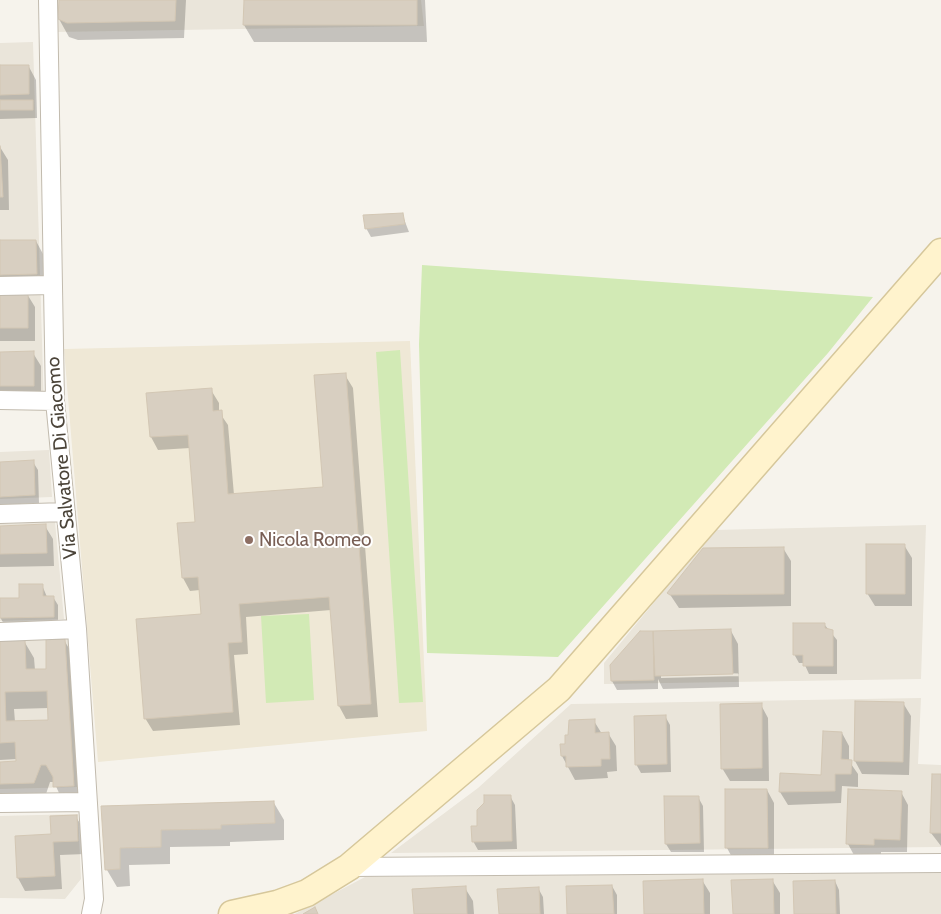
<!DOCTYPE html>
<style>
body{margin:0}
canvas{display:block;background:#f6f3ec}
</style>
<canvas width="941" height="914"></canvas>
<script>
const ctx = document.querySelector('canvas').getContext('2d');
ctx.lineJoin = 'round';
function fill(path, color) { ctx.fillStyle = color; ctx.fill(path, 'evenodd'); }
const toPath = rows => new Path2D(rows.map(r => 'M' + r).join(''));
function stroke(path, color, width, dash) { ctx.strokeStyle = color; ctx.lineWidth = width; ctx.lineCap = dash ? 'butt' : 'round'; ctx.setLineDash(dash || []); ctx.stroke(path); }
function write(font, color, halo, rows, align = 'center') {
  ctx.font = font + ' Cabin,sans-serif'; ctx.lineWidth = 4; ctx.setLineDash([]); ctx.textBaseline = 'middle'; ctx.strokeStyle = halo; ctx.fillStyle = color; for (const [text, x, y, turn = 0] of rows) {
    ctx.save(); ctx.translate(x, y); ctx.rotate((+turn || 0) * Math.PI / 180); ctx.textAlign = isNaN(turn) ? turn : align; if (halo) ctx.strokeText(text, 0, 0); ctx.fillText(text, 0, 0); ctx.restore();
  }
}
const residential = toPath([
 [58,0,421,0,424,26,55,32],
 [33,42,44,408,0,409,0,43],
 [49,450,52,497,0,499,0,452],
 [55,522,64,619,0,621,0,524],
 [926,525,921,679,604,684,604,663,714,530],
 [69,638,80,787,0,789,0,639],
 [921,698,918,764,941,765,941,847,391,853,478,788,571,704],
 [78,814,81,879,65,899,0,898,0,816],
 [941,872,941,914,295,914,365,877]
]);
const education = toPath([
 [410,341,427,731,98,762,64,349]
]);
const green = toPath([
 [422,265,873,297,828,353,558,657,427,653,419,344],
 [400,350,423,702,399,703,376,352],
 [309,614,314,700,266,703,261,616]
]);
const shadow = toPath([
 [60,0,186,0,184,38,78,40,69,37,59,19],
 [245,0,425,0,427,42,254,42,244,25],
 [0,67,29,67,36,80,37,118,0,119],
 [0,147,8,160,9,210,0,210],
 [402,214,409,232,371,237,366,228],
 [0,241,36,241,43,254,44,287,0,288],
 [27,294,35,307,35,341,0,341,0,295],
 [0,353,33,353,41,366,41,399,0,399],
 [345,375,353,388,378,717,346,719,339,706,331,610,246,617,248,654,234,655,240,725,153,731,145,718,202,616,200,590,190,591,183,578,196,523,190,448,158,450,151,437,148,394,211,390,219,403,219,412,228,425,234,495,324,488],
 [33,462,38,470,39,503,0,505,0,463],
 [45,526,53,539,54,566,0,567,0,527],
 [904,545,912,558,912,606,875,606,867,593],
 [783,548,791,561,791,606,679,608,669,593],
 [42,585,47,597,53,597,58,605,58,626,5,626,0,617,20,599],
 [824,624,837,640,837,674,809,674,804,663,799,663,794,654],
 [731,631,738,644,739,687,663,689,658,679,658,689,617,690,612,681,640,632],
 [739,673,739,676,661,678,661,675],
 [64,640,74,657,83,803,64,804,54,782,50,782,44,800,0,796,0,763,17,762,17,759,0,760,0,641,24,641,34,658,35,670,48,670],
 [49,708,49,721,15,722,14,709],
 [903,703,911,716,909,775,862,774,855,761],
 [761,705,768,718,769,781,730,781,722,768],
 [665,716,670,725,671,772,641,773,636,764],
 [594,721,602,734,608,733,616,746,617,771,607,772,608,778,575,780,562,756,567,745],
 [842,733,849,746,849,761,858,774,858,787,842,786,841,803,788,805,780,792,823,776],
 [941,775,941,846,931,833],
 [767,790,774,803,774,861,734,861,727,848],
 [901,792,908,805,907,852,881,852,881,858,855,857,848,844],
 [510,796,515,805,517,849,478,850,473,841,479,827],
 [698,797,703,806,704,852,671,852,666,844],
 [274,803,284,820,284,840,230,842,230,846,170,847,170,864,129,865,130,886,117,887,107,870,103,807],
 [76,817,84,830,85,854,60,855,62,889,25,891,18,878,52,835],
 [702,880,710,893,710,914,646,914],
 [772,880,780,893,780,914,734,914],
 [835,881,839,890,840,914,795,914],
 [612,886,617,895,617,914,568,914],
 [465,888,473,901,474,914,415,914],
 [538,888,543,897,544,914,500,914]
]);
const building = toPath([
 [59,0,176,0,175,21,67,23,58,19,59,0],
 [244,0,417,0,417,25,243,25,244,0],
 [0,65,29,65,29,94,0,95,0,65],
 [0,100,33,100,33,110,0,110,0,100],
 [0,146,3,197,0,197,0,146],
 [403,213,405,224,365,229,363,215,403,213],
 [0,240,36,240,37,274,0,275,0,240],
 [28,293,28,328,0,328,0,294,28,293],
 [34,351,34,386,0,386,0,352,34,351],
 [346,373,371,704,338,706,329,597,239,604,242,642,228,643,233,712,144,719,136,619,201,614,198,577,182,578,177,523,195,522,188,435,150,437,146,393,212,388,213,411,222,410,228,494,323,487,314,375,346,373],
 [34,460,35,495,0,497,0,462,34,460],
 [46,524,47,553,0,554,0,526,46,524],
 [866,544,905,544,905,594,866,594,866,544],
 [784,547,784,594,670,595,667,593,703,548,784,547],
 [19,584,43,584,43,596,54,596,54,617,0,618,0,598,19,598,19,584],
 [793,623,825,623,825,628,833,630,833,666,803,666,803,655,793,655,793,623],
 [731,629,733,674,655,676,653,631,731,629],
 [640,631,653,631,654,680,611,681,610,665,640,631],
 [46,639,65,639,74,786,53,787,53,777,46,765,41,765,34,783,0,784,0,762,16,761,15,742,0,743,0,640,25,640,26,669,46,669,46,639],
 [47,691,48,720,6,721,5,692,47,691],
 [855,701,904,702,903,762,854,761,855,701],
 [762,703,762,768,721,769,720,704,762,703],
 [666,715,667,764,635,765,634,716,666,715],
 [595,719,595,733,609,732,610,759,601,759,601,766,566,767,566,756,561,756,560,744,565,744,565,735,568,735,569,720,595,719],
 [823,731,842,732,841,759,852,760,851,774,835,774,835,791,779,792,780,773,821,775,823,731],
 [932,774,941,774,941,833,930,833,932,774],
 [725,789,767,789,768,848,725,848,725,789],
 [848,789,902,791,900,840,874,839,874,845,846,844,848,789],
 [484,795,511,795,512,841,472,842,471,826,477,826,477,810,484,803,484,795],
 [664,796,699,796,700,843,665,844,664,796],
 [274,801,275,823,221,825,221,829,161,830,161,847,120,848,120,869,105,870,101,806,274,801],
 [77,815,78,841,53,842,55,876,17,878,15,836,51,834,50,816,77,815],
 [703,879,704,914,644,914,643,881,703,879],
 [773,879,774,914,733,914,731,880,773,879],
 [835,880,836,914,794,914,793,881,835,880],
 [612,885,614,914,567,914,566,886,612,885],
 [466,886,467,914,414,914,412,889,466,886],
 [539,887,540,914,499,914,497,889,539,887],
 [315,907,318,914,303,914,315,907]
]);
const street = toPath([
 [48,0,55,401,77,629,94,899,91,914],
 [0,286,52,285],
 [0,400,55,401],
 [0,514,66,512],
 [0,632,77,629],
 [0,803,88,802],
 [349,867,941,863]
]);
const secondary = toPath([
 [232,914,277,904,307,893,349,867,559,689,941,252]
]);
const markers = [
 [249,540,5,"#8d6e63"]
];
const streetNames = [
 ["Via Salvatore Di Giacomo",62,458,-95]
];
const educationNames = [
 ["Nicola Romeo",259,540]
];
fill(residential, '#eae5da');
fill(education, '#efe8d6');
fill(green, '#d2eab5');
fill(shadow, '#0003');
fill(building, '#d8cfc1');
stroke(building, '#d3c7b4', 1);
stroke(street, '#c2bbae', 20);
stroke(secondary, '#d6c79b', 29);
stroke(street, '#fff', 18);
stroke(secondary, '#fff3cd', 26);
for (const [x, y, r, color] of markers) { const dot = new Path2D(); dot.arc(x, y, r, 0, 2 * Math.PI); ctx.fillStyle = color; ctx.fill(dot); stroke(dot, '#fff', 2); }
write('19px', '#4b4439', '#fff', streetNames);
write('19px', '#785e54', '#fff', educationNames, 'left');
</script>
